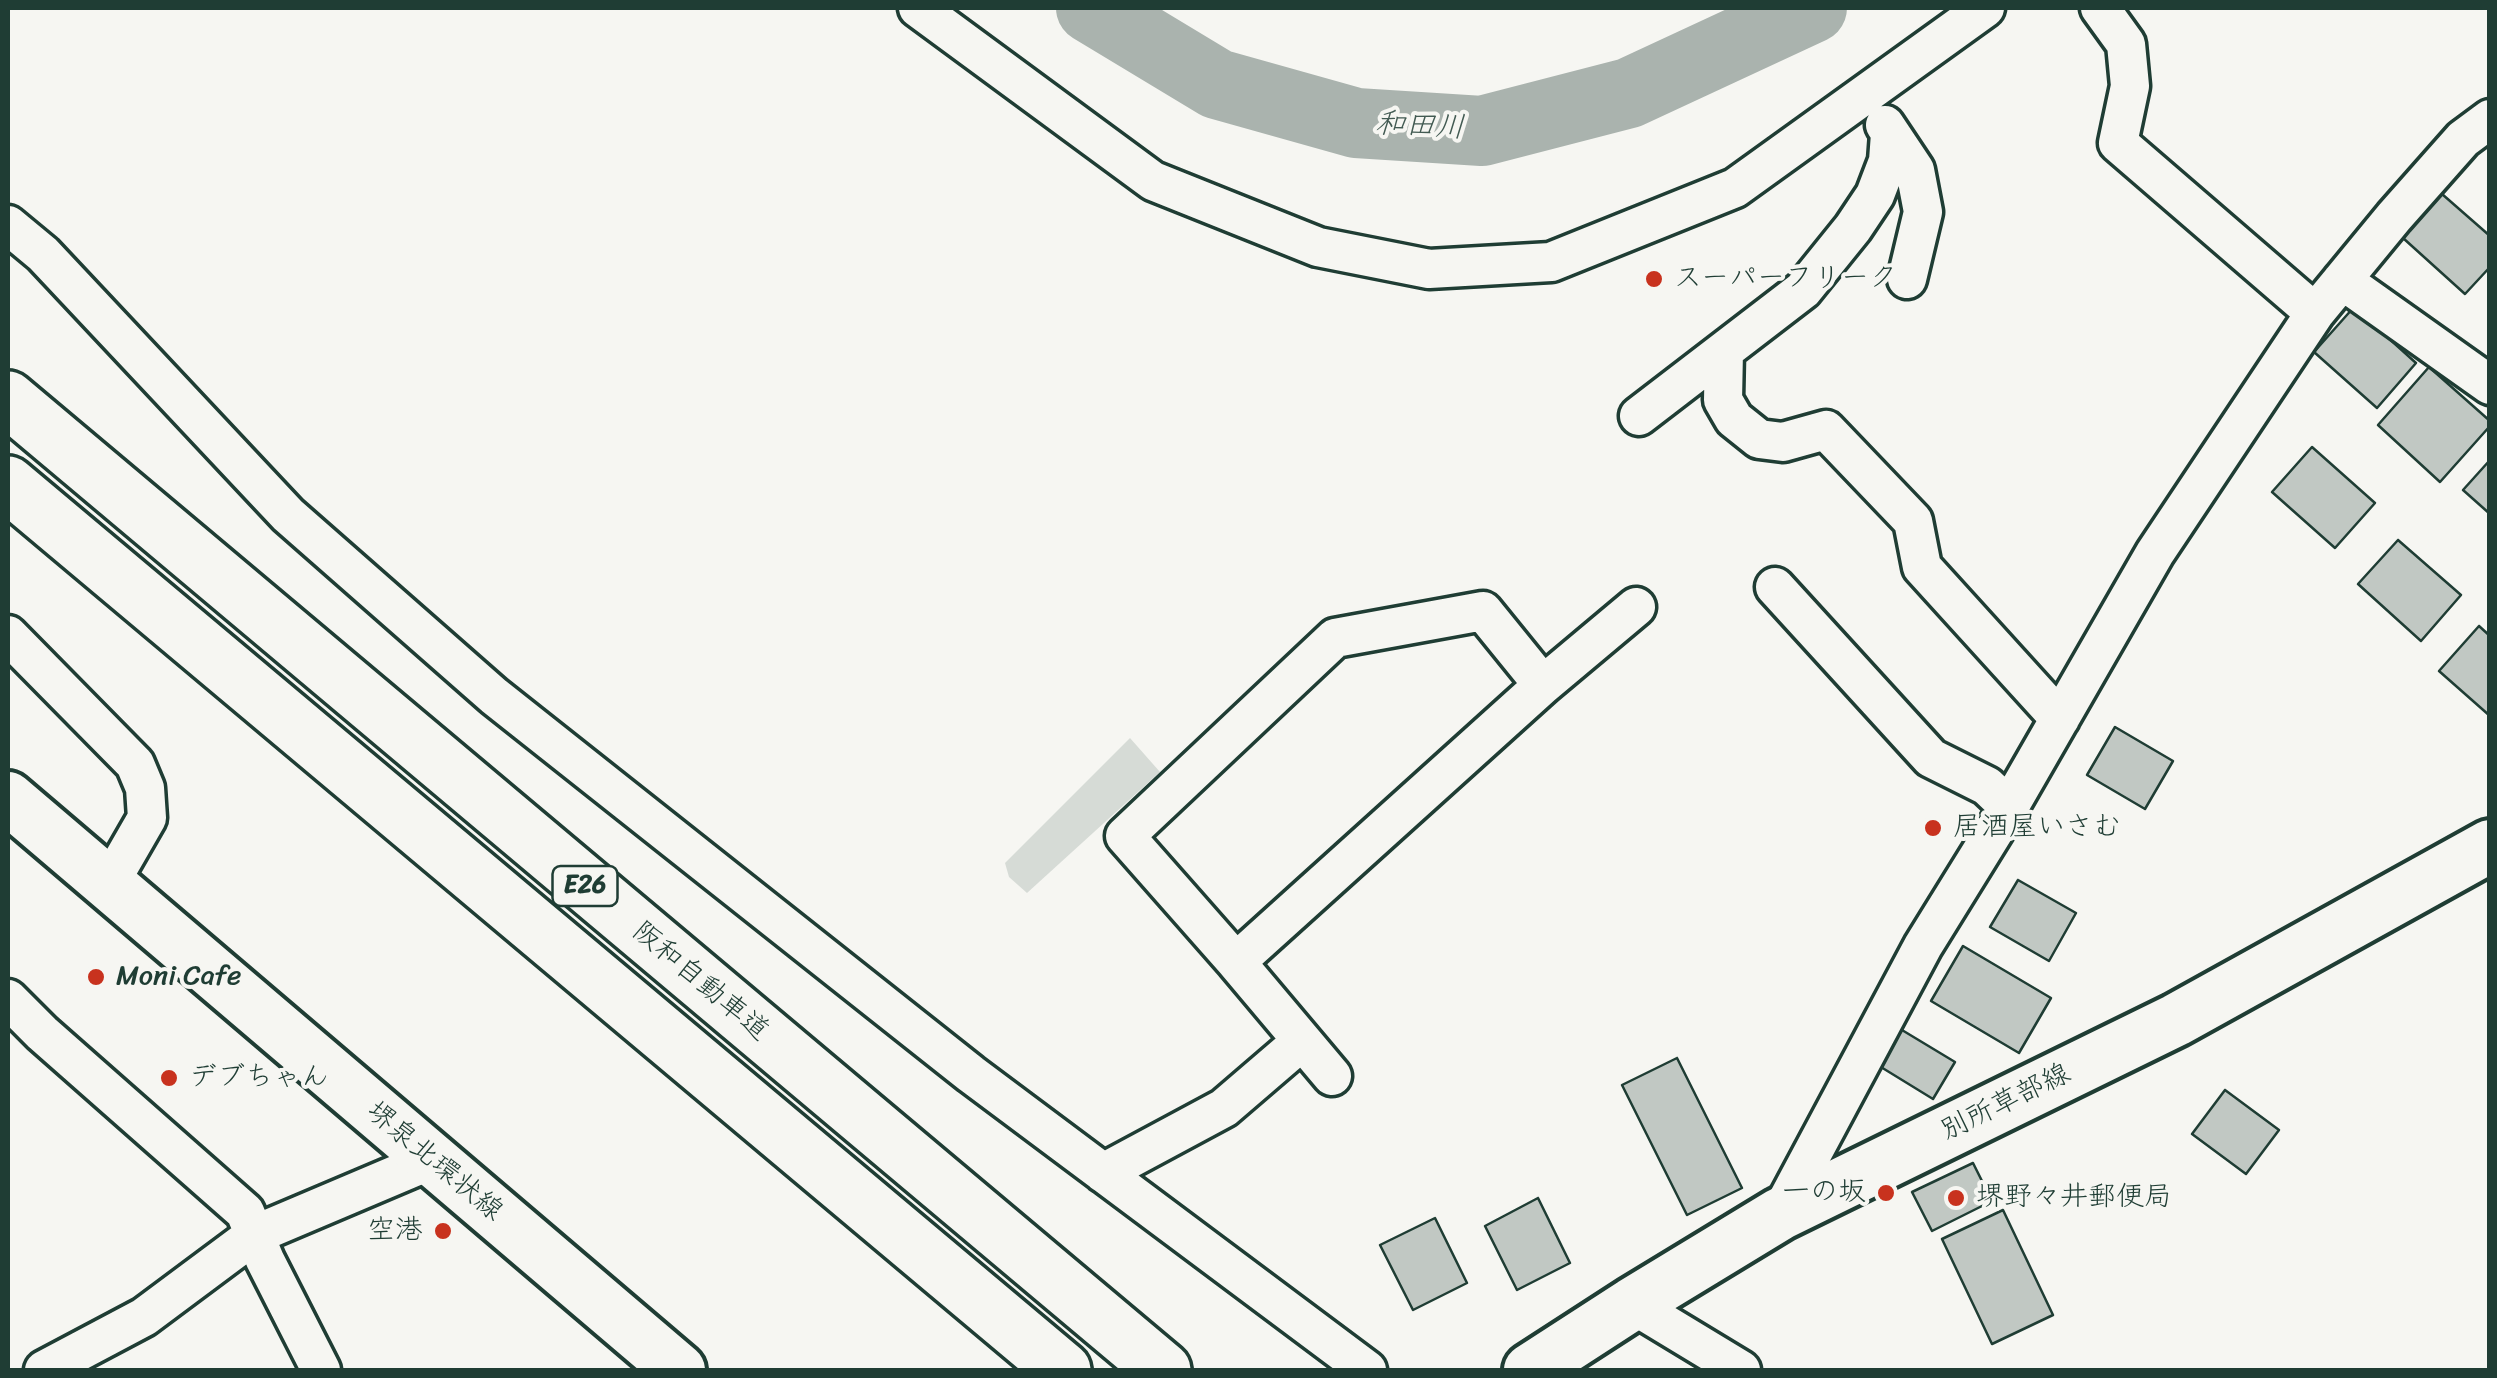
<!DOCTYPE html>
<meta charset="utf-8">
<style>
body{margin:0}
#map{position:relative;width:2497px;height:1378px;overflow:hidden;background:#f6f6f2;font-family:Sriracha,sans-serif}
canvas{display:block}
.frame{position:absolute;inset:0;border:10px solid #1f3d34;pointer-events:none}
</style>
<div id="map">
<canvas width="2497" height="1378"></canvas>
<div class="frame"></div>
</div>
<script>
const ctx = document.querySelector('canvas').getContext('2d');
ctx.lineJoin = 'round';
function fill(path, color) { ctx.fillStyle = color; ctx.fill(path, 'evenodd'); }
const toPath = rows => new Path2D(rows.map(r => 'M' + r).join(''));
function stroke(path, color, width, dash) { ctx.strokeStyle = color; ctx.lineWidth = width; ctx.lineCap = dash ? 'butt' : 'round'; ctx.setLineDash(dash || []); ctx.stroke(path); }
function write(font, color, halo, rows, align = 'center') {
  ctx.font = font + ' Sriracha,"Klee One",sans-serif'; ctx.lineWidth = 8; ctx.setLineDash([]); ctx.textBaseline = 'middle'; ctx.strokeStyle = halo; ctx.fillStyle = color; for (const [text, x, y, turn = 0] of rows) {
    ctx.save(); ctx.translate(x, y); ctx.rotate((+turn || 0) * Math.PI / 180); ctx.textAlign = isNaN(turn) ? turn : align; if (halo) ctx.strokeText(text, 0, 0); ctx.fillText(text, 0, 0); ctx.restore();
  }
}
const green = toPath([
 [1130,738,1160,772,1027,893,1009,877,1005,863]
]);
const river = toPath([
 [1091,8,1217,84,1356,123,1482,131,1629,93,1812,8]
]);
const building = toPath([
 [2442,194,2490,236,2490,267,2465,294,2403,238,2442,194],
 [2354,307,2416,363,2377,408,2314,352,2354,307],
 [2429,367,2490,421,2490,426,2440,482,2378,425,2429,367],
 [2312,447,2375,503,2335,548,2272,492,2312,447],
 [2490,460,2490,514,2463,490,2490,460],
 [2398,540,2461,595,2421,641,2358,584,2398,540],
 [2479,626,2490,636,2490,716,2439,671,2479,626],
 [2115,727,2173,761,2145,809,2087,775,2115,727],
 [2018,880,2076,913,2049,961,1990,927,2018,880],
 [1963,946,2051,998,2019,1053,1931,1001,1963,946],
 [1897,1027,1955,1062,1933,1099,1876,1064,1897,1027],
 [1677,1058,1742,1188,1687,1215,1622,1085,1677,1058],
 [2225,1090,2279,1130,2246,1174,2192,1134,2225,1090],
 [1973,1163,1992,1201,1932,1231,1912,1192,1973,1163],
 [1538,1198,1570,1263,1517,1290,1485,1226,1538,1198],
 [2003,1210,2053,1315,1992,1344,1942,1239,2003,1210],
 [1435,1218,1467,1283,1413,1310,1380,1245,1435,1218]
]);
const minor = toPath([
 [918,8,1153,181,1318,247,1429,269,1551,262,1735,188,1985,8],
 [2100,8,2126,44,2130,86,2118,143,2315,313],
 [1885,125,1915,170,1923,212,1907,279],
 [8,225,43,254,288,515,494,696,971,1074,1367,1370],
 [2342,280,2490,385],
 [1724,351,1723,400,1734,419,1759,439,1783,442,1826,430,1913,521,1922,567,2060,719],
 [1639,416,1803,290,1853,228,1875,195,1888,161,1890,134],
 [1775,587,1931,758,1987,786,2009,807],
 [8,635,135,764,145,788,147,818,109,884],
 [1236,962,1543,685,1636,607],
 [8,999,42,1033,245,1212,265,1260,321,1370],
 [1332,1076,1236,962,1125,836,1335,638,1483,611,1543,685],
 [1103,1173,1224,1108,1302,1041],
 [1780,1214,1923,946,2009,807,2155,553,2315,313,2394,217,2463,139,2490,119],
 [1632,1304,1741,1370],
 [44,1370,144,1317,254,1235,431,1160]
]);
const secondary = toPath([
 [8,798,679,1370],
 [1530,1370,1632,1304,1780,1214,2176,1020,2490,846]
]);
const motorway = toPath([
 [8,399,1163,1370],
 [8,484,1063,1370]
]);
const markers = [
 [1654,279,10,"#c8321e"],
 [1933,828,10,"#c8321e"],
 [96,977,10,"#c8321e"],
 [169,1078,10,"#c8321e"],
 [1886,1193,10,"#c8321e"],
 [1956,1198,10,"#c8321e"],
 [443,1231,10,"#c8321e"]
];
const shields = [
 [585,886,65]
];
const shieldNames = [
 ["E26",585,886]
];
const poiNames = [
 ["スーパーフリーク",1674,279],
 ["居酒屋いさむ",1953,828],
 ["Moni Cafe",116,977],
 ["デブちゃん",189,1078],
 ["一の坂",1866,1193,"right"],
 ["堺野々井郵便局",1976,1198],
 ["空港",423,1231,"right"]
];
const streetNames = [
 ["阪和自動車道",700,982,40],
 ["別所草部線",2006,1103,-26],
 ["堺泉北環状線",434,1162,40]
];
const waterNames = [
 ["和田川",1420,127,3]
];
fill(green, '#d6dbd6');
stroke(river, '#aab3ae', 70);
fill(building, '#c1c8c3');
stroke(building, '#1f3d34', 2.5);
stroke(minor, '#1f3d34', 45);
stroke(secondary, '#1f3d34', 60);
stroke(motorway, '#1f3d34', 62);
stroke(minor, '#f6f6f2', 38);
stroke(secondary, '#f6f6f2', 52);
stroke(motorway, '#f6f6f2', 55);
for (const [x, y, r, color] of markers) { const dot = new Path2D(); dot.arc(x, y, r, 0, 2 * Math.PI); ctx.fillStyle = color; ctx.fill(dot); stroke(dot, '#f6f6f2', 4); }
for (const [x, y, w] of shields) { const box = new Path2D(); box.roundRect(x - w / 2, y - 20, w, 40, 8); ctx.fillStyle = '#f6f6f2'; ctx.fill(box); stroke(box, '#1f3d34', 2.5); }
write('bold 25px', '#1f3d34', null, shieldNames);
write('28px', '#1f3d34', '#f6f6f2', poiNames, 'left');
write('28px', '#1f3d34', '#f6f6f2', streetNames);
write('italic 30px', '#425a52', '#f6f6f2', waterNames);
</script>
